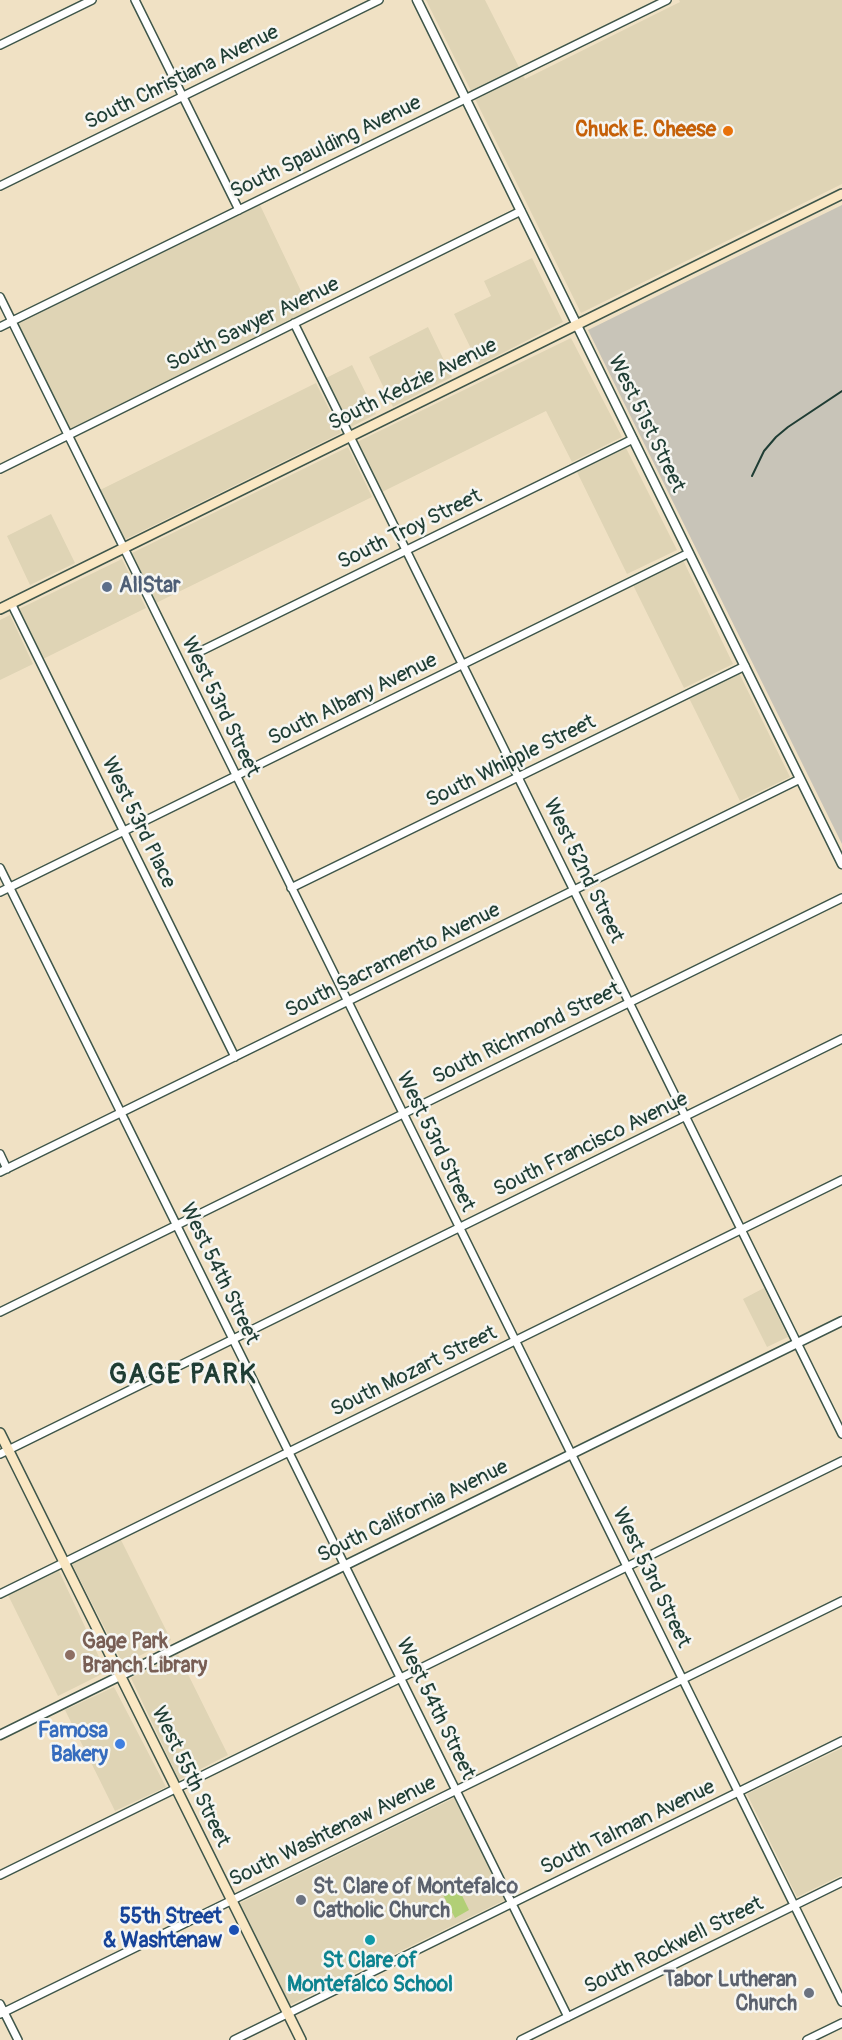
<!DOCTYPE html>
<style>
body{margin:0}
canvas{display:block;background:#f0e1c4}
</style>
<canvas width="842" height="2040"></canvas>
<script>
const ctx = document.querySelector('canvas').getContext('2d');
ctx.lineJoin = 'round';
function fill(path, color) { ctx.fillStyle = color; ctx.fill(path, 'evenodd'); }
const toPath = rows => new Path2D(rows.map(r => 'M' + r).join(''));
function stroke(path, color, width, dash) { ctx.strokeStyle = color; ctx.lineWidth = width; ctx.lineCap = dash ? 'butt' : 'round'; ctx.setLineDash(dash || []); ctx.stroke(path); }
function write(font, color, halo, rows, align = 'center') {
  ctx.font = font + ' Pangolin,sans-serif'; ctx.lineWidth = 5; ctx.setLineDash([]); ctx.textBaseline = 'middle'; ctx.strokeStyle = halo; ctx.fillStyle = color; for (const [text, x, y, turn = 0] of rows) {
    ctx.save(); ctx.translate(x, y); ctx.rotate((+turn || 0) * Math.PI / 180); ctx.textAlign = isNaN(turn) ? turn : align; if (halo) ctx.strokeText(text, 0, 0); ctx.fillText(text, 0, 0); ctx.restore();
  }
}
const built = toPath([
 [426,0,485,0,525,79,680,2,679,0,842,0,842,184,581,313],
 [260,205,310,310,69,430,18,324],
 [532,258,563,322,479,365,454,314,491,296,484,281],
 [428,327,452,377,393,407,369,357],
 [571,338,622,437,572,462,546,411,382,492,357,442],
 [352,365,376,414,351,427,326,378],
 [316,383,341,433,124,540,100,490],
 [348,447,372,497,156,603,132,553],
 [626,448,677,550,627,574,577,472],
 [51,514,75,563,30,585,7,536],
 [122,559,146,608,43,659,19,609],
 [683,560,733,664,684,688,633,585],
 [10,615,33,664,0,680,0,620],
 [739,673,790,777,740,801,689,698],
 [764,1288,788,1337,767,1347,743,1299],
 [121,1540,171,1640,123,1664,72,1564],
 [59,1571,106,1672,58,1696,8,1595],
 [178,1654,228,1755,179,1780,131,1678],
 [114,1687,166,1787,115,1811,65,1710],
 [842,1748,842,1875,797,1897,747,1794],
 [454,1798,505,1900,290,2005,240,1903]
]);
const industrial = toPath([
 [842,205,842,844,588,330]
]);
const green = toPath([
 [455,1881,469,1910,455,1918,440,1889]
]);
const minor = toPath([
 [135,0,239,210],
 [0,45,92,0],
 [0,186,379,0],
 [0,297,842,2002],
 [294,323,842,1434],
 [0,327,667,0],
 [0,469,521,211],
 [11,603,235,1057],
 [201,651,633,439],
 [0,868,568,2017],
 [291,888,745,666],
 [0,892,689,553],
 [0,1154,7,1169],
 [0,1172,800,779],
 [0,1312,842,898],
 [0,1454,842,1039],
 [0,1594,842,1180],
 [0,1875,842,1461],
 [0,2004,18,2040],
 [0,2014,842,1601],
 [234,2040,842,1741],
 [521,2040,842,1882],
 [807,2040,842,2023]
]);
const tertiary = toPath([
 [417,0,842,864],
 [0,1735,842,1321]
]);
const secondary = toPath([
 [0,609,842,194],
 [0,1433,301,2040]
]);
const rail = toPath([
 [752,476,764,451,776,437,788,427,842,391]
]);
const markers = [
 [728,131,6,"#e8710a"],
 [107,587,6,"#5c6f8a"],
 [70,1655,6,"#8d6e63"],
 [120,1744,6,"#3f7fe0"],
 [301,1900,6,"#6b7280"],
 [234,1930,6,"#1a4fb4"],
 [370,1940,6,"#0f9aa8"],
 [809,1993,6,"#6b7280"]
];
const streetNames = [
 ["South Christiana Avenue",182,78,-26],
 ["South Spaulding Avenue",326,148,-26],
 ["South Sawyer Avenue",253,325,-26],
 ["South Kedzie Avenue",413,385,-26],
 ["West 51st Street",646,424,64],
 ["South Troy Street",410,530,-26],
 ["South Albany Avenue",353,700,-26],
 ["West 53rd Street",220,707,64],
 ["South Whipple Street",511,762,-26],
 ["West 53rd Place",138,823,64],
 ["West 52nd Street",583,871,64],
 ["South Sacramento Avenue",393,961,-26],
 ["South Richmond Street",527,1034,-26],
 ["West 53rd Street",435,1142,64],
 ["South Francisco Avenue",591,1145,-26],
 ["West 54th Street",219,1274,64],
 ["South Mozart Street",414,1372,-26],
 ["South California Avenue",413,1512,-26],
 ["West 53rd Street",651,1578,64],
 ["West 54th Street",435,1709,64],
 ["West 55th Street",190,1777,64],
 ["South Talman Avenue",628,1828,-26],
 ["South Washtenaw Avenue",333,1832,-26],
 ["South Rockwell Street",674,1946,-26]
];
const foodNames = [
 ["Chuck E. Cheese",716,131]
];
const serviceNames = [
 ["AllStar",119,587]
];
const educationNames = [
 ["Gage Park",82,1643],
 ["Branch Library",82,1667]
];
const shopNames = [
 ["Famosa",108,1732],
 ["Bakery",108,1756]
];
const worshipNames = [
 ["St. Clare of Montefalco",313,1888],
 ["Catholic Church",313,1912],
 ["Tabor Lutheran",797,1981,"right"],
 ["Church",797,2005,"right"]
];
const transitNames = [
 ["55th Street",222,1918],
 ["& Washtenaw",222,1942]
];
const cultureNames = [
 ["St Clare of",370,1962],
 ["Montefalco School",370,1986]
];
const districtNames = [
 ["GAGE PARK",183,1376]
];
fill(built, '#dfd4b5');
fill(industrial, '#c8c4b8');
fill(green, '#b1cf76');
stroke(minor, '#3e564a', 10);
stroke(tertiary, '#3e564a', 11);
stroke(secondary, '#3e564a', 12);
stroke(minor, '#fff', 7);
stroke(tertiary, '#fff', 8);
stroke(secondary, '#fae7c3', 9);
stroke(rail, '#1f3d34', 2);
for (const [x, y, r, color] of markers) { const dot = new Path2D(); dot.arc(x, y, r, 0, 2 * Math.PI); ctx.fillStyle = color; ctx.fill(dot); stroke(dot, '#f6f6f2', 2); }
write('21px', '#1f3d34', '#f6f6f2', streetNames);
write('bold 21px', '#c56008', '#f6f6f2', foodNames, 'right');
write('bold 21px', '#4e5e75', '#f6f6f2', serviceNames, 'left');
write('bold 21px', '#785e54', '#f6f6f2', educationNames, 'left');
write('bold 21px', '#366cbe', '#f6f6f2', shopNames, 'right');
write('bold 21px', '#5b616d', '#f6f6f2', worshipNames, 'left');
write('bold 21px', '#164399', '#f6f6f2', transitNames, 'right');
write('bold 21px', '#0d838f', '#f6f6f2', cultureNames);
ctx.letterSpacing = '1.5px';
write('bold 27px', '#1f3d34', '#f6f6f2', districtNames);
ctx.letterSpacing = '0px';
</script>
